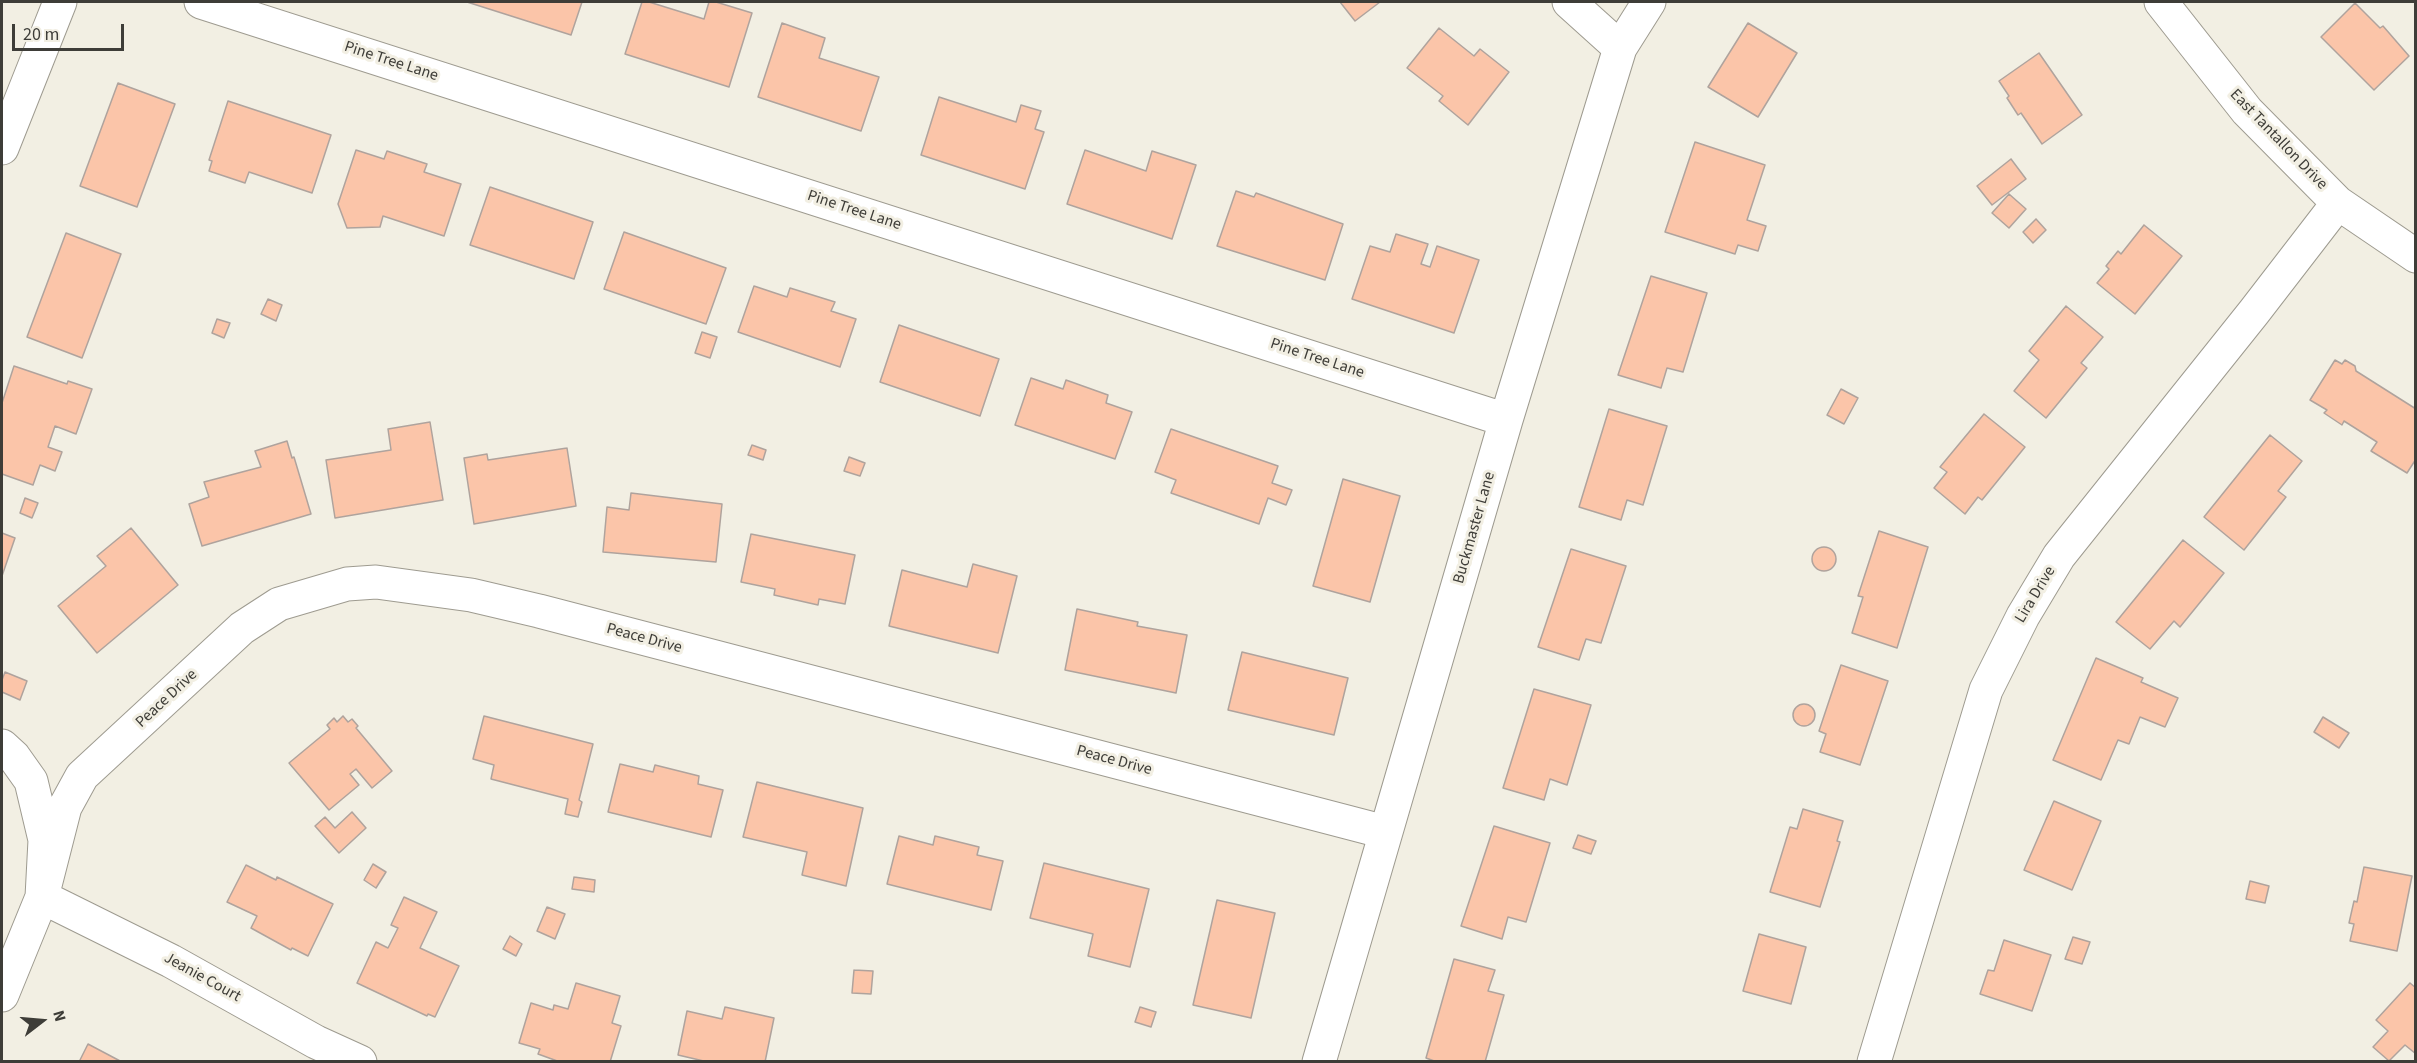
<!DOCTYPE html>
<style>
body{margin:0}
#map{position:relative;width:2417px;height:1063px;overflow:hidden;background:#f2efe3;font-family:"Source Sans 3",sans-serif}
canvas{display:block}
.frame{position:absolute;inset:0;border:3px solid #3e3d38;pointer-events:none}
.north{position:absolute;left:12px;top:991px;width:60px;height:60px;-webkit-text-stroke:4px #f2efe3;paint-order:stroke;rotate:74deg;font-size:16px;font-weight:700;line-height:24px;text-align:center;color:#3e3d38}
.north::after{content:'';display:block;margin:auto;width:21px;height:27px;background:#3e3d38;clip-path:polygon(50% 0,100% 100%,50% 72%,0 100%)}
.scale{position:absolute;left:12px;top:24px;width:112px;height:27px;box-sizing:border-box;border:3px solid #3e3d38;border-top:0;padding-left:8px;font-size:18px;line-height:21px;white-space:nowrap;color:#3e3d38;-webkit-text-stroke:4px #f2efe3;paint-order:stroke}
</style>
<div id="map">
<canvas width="2417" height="1063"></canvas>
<div class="frame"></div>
<div class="north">N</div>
<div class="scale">20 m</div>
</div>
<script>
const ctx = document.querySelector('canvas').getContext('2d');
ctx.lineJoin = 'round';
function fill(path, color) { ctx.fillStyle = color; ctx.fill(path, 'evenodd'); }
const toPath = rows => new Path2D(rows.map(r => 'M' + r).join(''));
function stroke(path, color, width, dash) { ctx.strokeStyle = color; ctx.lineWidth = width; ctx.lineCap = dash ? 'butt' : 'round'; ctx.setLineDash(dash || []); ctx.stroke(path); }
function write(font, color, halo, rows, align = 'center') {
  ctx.font = font + ' "Source Sans 3",sans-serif'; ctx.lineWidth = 6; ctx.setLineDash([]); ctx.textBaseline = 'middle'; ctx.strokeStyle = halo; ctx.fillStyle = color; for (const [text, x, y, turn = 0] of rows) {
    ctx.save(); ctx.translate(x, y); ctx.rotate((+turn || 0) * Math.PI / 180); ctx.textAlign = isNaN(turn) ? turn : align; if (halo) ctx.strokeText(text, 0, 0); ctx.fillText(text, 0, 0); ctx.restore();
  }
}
const building = toPath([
 [467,2,582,2,571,35,467,2],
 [642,2,649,2,704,19,709,2,716,2,752,13,729,87,625,54,642,2],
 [1340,2,1380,2,1355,21,1340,2],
 [2355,3,2380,28,2383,26,2409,56,2374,90,2321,37,2355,3],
 [782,23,825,38,819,58,879,77,861,131,758,97,782,23],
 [1748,23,1797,53,1758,117,1708,87,1748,23],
 [1439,28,1474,56,1480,49,1509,72,1468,125,1439,101,1443,96,1407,68,1439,28],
 [2039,53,2082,115,2042,144,2021,113,2018,115,2007,98,2009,96,1999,81,2039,53],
 [118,83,175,104,137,207,80,186,118,83],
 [939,97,1016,122,1021,105,1041,111,1035,129,1044,132,1025,189,921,155,939,97],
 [228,101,331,135,312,193,249,172,245,183,209,171,212,161,209,160,228,101],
 [1695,142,1765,165,1747,220,1766,226,1758,251,1738,245,1735,254,1665,232,1695,142],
 [356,150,384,159,387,151,427,164,424,172,461,184,444,236,383,216,380,227,347,228,338,204,356,150],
 [1085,150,1146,171,1152,151,1196,165,1172,239,1067,204,1085,150],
 [2011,159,2026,179,1992,205,1977,186,2011,159],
 [490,187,593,222,574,279,470,245,490,187],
 [1236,191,1254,197,1256,193,1343,224,1325,280,1217,246,1236,191],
 [2009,194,2026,209,2009,228,1992,213,2009,194],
 [2036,219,2046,230,2033,243,2023,232,2036,219],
 [2144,225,2182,256,2135,314,2097,283,2109,269,2106,266,2118,251,2121,254,2144,225],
 [624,232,726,268,706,324,604,289,624,232],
 [66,233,121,254,82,358,27,337,66,233],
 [1396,234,1428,244,1421,264,1430,267,1437,246,1479,260,1454,333,1352,299,1370,246,1390,252,1396,234],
 [1651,276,1707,293,1683,372,1667,368,1661,388,1618,375,1651,276],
 [754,286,787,297,790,288,835,302,831,311,856,319,840,367,738,332,754,286],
 [268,299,282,305,276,321,261,314,268,299],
 [2066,306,2103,337,2081,363,2087,368,2046,418,2014,391,2039,360,2029,351,2066,306],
 [217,319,230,323,224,338,212,333,217,319],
 [899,325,999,359,980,416,880,382,899,325],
 [702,332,717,337,710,358,695,353,702,332],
 [2335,360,2342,364,2345,360,2355,366,2356,371,2416,409,2416,459,2407,473,2371,451,2377,442,2344,421,2342,425,2324,413,2327,410,2310,400,2335,360],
 [14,366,67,384,68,381,92,389,76,434,55,426,48,447,62,452,55,471,40,465,33,485,2,474,2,403,14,366],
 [1031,378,1063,389,1066,380,1108,395,1106,403,1132,412,1115,459,1015,425,1031,378],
 [1841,389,1858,398,1844,424,1827,415,1841,389],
 [1609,409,1667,426,1643,505,1627,500,1621,520,1579,507,1609,409],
 [1984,414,2025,447,1982,500,1978,497,1965,514,1934,488,1947,472,1940,467,1984,414],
 [430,422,443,500,335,518,326,460,391,450,388,429,430,422],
 [1171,429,1278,466,1272,483,1292,490,1286,505,1268,498,1259,524,1171,493,1176,480,1155,472,1171,429],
 [2270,435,2302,461,2278,491,2286,497,2244,550,2204,517,2270,435],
 [287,441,292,458,294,457,311,514,202,546,189,504,209,497,204,482,261,467,255,451,287,441],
 [752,445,766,450,763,460,748,455,752,445],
 [567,448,576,506,474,524,464,458,487,454,488,460,567,448],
 [849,457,865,463,860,476,844,471,849,457],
 [1343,479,1400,496,1370,602,1313,586,1343,479],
 [631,493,722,504,716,562,603,552,607,507,629,510,631,493],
 [25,498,38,503,32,518,20,513,25,498],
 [131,528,178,585,97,653,58,606,106,566,97,556,131,528],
 [1879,531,1928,547,1897,648,1852,633,1863,597,1858,596,1879,531],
 [2,533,15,538,2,576,2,533],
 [751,534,855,555,845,604,819,599,818,605,774,595,775,589,741,582,751,534],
 [2183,540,2224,573,2180,627,2174,621,2150,649,2116,622,2183,540],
 '1812 559a12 12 0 1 1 24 0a12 12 0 1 1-24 0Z',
 [1571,549,1626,566,1601,643,1586,639,1579,660,1538,647,1571,549],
 [973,564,1017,576,998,653,889,626,902,570,967,587,973,564],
 [1077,609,1138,622,1137,626,1187,635,1176,693,1065,670,1077,609],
 [1242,652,1348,678,1334,735,1228,710,1242,652],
 [2096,658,2143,678,2141,682,2178,698,2165,727,2140,717,2129,744,2118,740,2101,780,2053,760,2096,658],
 [1841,665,1888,681,1860,765,1820,752,1826,734,1819,731,1841,665],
 [5,672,27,681,20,700,2,692,2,680,5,672],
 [1534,689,1591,705,1567,785,1550,779,1544,800,1503,788,1534,689],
 '1793 715a11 11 0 1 1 22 0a11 11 0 1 1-22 0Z',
 [343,716,348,722,352,719,358,726,356,728,392,771,372,788,356,769,350,774,359,785,329,810,289,763,330,729,327,725,334,718,337,722,343,716],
 [484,716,593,744,579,800,582,802,578,817,565,814,568,799,491,779,494,765,473,759,484,716],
 [2323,717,2349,733,2339,748,2314,732,2323,717],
 [620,764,653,772,655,765,699,776,698,784,723,790,711,837,608,812,620,764],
 [757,782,863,808,846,886,802,875,807,852,743,837,757,782],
 [2054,801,2101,821,2072,890,2024,870,2054,801],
 [1803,809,1843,821,1837,841,1840,842,1820,907,1770,892,1790,827,1797,829,1803,809],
 [352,812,366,828,339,853,315,826,325,817,335,828,352,812],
 [1494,826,1550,843,1526,922,1508,917,1502,939,1461,926,1494,826],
 [1578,835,1596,841,1591,854,1573,848,1578,835],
 [899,836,933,845,935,836,979,847,977,855,1003,861,991,910,887,884,899,836],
 [1044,863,1149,889,1130,967,1088,956,1093,934,1030,918,1044,863],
 [373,864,386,872,376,888,364,880,373,864],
 [246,865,276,880,277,877,333,904,308,956,292,948,291,950,251,928,257,916,227,902,246,865],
 [2364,867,2412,876,2397,951,2350,941,2354,924,2349,923,2354,901,2357,902,2364,867],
 [574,877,595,880,594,892,572,889,574,877],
 [2250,881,2269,886,2265,903,2246,899,2250,881],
 [404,897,437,912,420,948,459,966,435,1017,428,1014,427,1016,357,983,376,942,388,948,398,928,391,925,404,897],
 [1217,900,1275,913,1251,1018,1193,1005,1217,900],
 [547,907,565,914,555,939,537,931,547,907],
 [1759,934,1806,947,1791,1004,1743,991,1759,934],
 [510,936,522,944,516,956,503,949,510,936],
 [2073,937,2090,942,2082,964,2065,959,2073,937],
 [2004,940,2051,955,2032,1011,1980,994,1988,970,1994,971,2004,940],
 [1454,959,1495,970,1488,991,1504,995,1485,1062,1437,1062,1426,1058,1454,959],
 [854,970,873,971,871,994,852,993,854,970],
 [576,983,620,996,612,1023,621,1026,610,1062,560,1062,538,1054,540,1049,519,1043,531,1003,553,1010,554,1005,568,1009,576,983],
 [2410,983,2416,988,2416,1054,2405,1045,2389,1061,2373,1047,2388,1031,2376,1020,2410,983],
 [725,1007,774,1018,765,1062,708,1062,678,1055,687,1011,722,1019,725,1007],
 [1140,1007,1156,1012,1151,1027,1135,1022,1140,1007],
 [88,1044,122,1062,79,1062,88,1044]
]);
const minor = toPath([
 [201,2,1506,420],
 [1569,2,1620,48],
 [2161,2,2247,111,2338,203,2416,256],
 [2,148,60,2],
 [2,746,14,757,31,781,45,840,42,897,2,995],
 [360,1062,316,1042,171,961,42,897,65,807,82,776,242,628,279,604,347,584,376,582,471,595,539,611,1385,832],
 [1319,1062,1506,420,1620,48,1649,2],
 [1874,1062,1986,690,2023,616,2059,556,2254,312,2338,203]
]);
const streetNames = [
 ["Pine Tree Lane",391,62,18],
 ["East Tantallon Drive",2278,140,46],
 ["Pine Tree Lane",854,211,18],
 ["Pine Tree Lane",1317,359,18],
 ["Buckmaster Lane",1475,528,-74],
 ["Lira Drive",2036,595,-59],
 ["Peace Drive",644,639,15],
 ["Peace Drive",167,699,-43],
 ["Peace Drive",1114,761,15],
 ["Jeanie Court",202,978,29]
];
fill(building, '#fbc5a9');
stroke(building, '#afa39d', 1.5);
stroke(minor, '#9e9b90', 35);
stroke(minor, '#fff', 33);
write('16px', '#3e3d38', '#f2efe3', streetNames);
</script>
